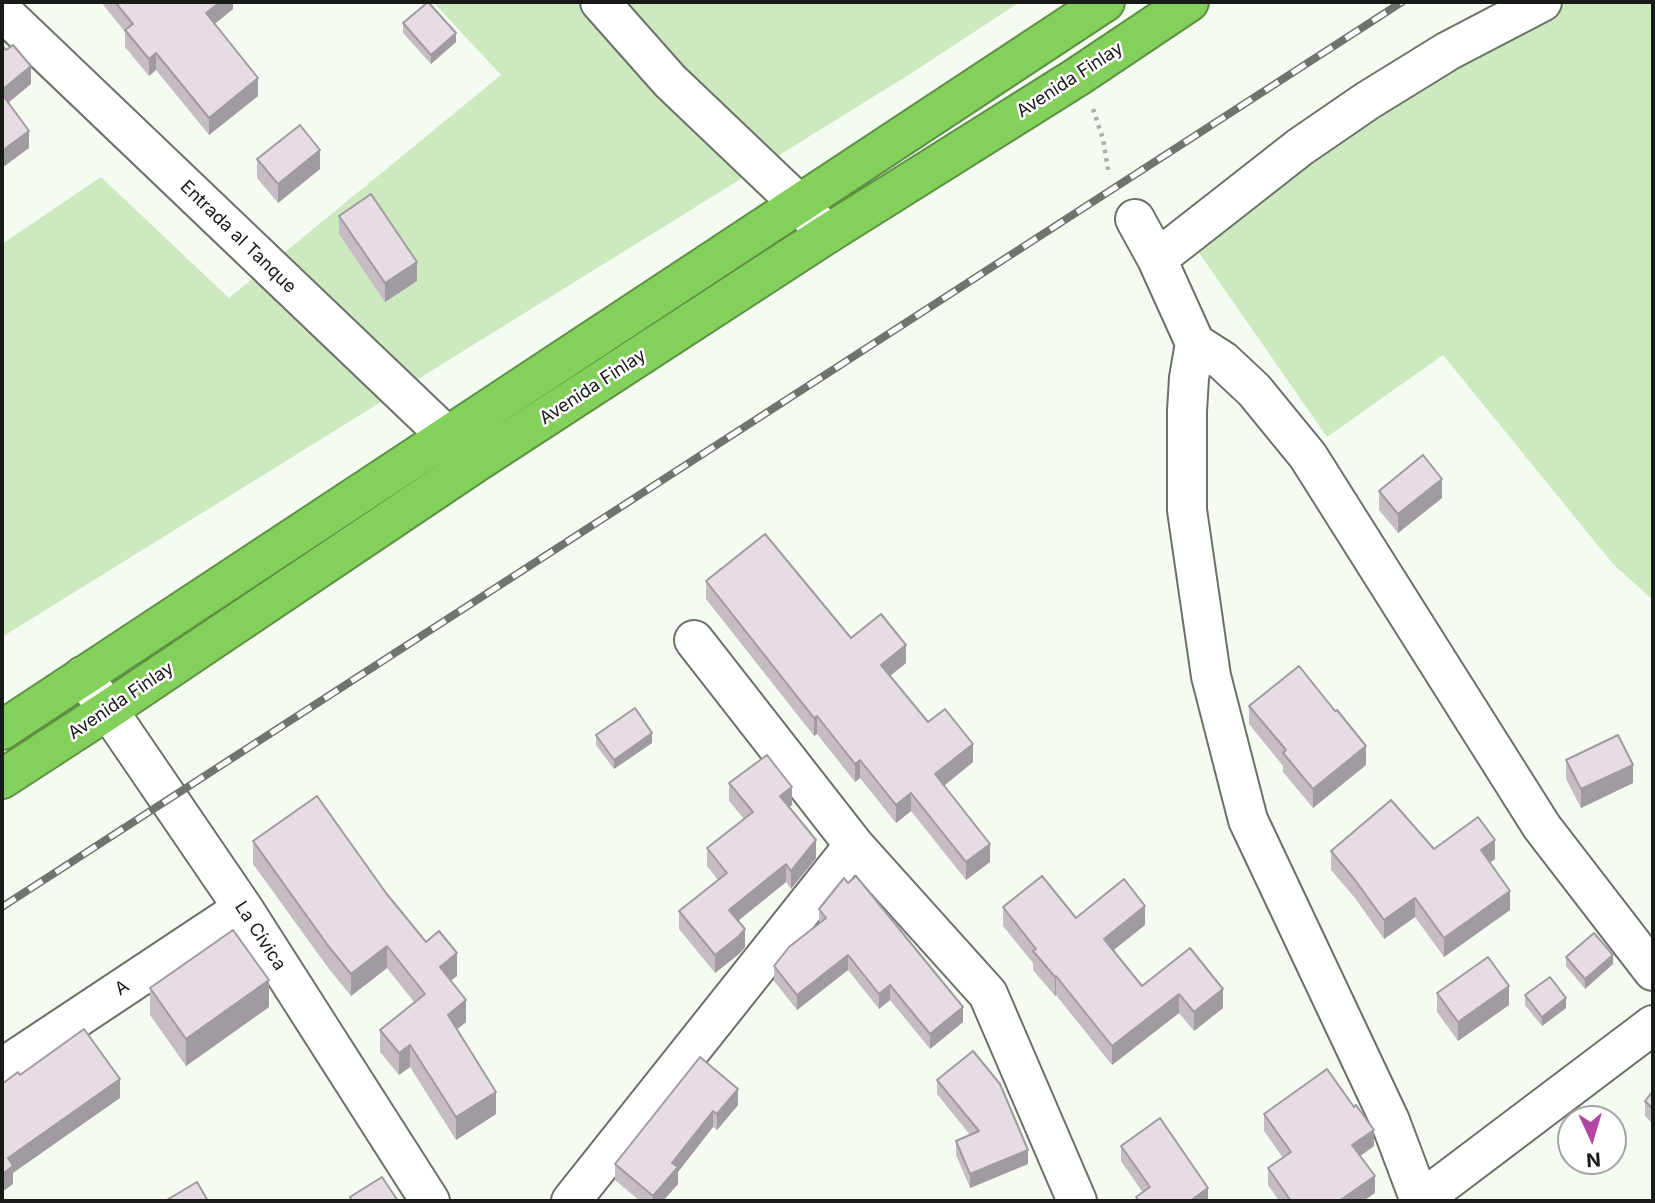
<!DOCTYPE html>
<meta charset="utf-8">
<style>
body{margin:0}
#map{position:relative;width:1655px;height:1203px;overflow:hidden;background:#f4fbf1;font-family:Inter,sans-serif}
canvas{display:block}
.frame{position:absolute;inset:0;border:4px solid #181a17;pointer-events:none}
.north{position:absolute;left:1557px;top:1105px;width:70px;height:70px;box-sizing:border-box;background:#fff;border:2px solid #a3a3a2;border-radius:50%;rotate:176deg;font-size:19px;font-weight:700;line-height:28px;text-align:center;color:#181a17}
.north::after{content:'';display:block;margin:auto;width:24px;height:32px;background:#b346a4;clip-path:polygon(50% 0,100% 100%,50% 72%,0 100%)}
</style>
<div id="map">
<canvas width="1655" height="1203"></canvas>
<div class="frame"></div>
<div class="north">N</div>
</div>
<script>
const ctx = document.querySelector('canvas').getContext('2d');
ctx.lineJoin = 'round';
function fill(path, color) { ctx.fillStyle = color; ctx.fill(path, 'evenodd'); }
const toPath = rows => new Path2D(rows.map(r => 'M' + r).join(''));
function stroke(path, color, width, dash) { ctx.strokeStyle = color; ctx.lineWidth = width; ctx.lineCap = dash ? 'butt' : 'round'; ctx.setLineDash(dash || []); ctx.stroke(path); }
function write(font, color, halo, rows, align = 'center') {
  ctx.font = font + ' Inter,sans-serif'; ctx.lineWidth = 5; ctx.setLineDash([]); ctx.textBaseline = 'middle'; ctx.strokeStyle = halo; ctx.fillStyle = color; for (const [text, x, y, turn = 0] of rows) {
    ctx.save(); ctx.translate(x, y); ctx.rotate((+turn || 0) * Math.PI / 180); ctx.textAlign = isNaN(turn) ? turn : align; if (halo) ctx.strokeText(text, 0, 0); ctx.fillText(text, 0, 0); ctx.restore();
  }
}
const green = toPath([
 [433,2,1020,2,910,74,2,637,2,244,101,177,229,298,501,75],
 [1544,2,1653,2,1653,600,1613,564,1443,355,1327,437,1186,234]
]);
const path = toPath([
 [1093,109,1103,139,1109,175]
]);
const minor = toPath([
 [600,2,670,81,798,203,827,234],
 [2,11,471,459],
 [1135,219,1157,259,1195,343],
 [1157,259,1300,147,1367,101,1448,51,1542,2],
 [694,640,854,845,988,994,1077,1201],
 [83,676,108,710,243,908,430,1201],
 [2,1068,243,908],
 [571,1201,854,845],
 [1420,1201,1390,1121,1248,820,1211,676,1187,510,1187,411,1189,378,1195,343,1223,361,1254,390,1308,456,1542,827,1653,971],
 [1420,1201,1653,1025]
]);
const highway = toPath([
 [2,730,1105,2],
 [2,779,108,710,475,463,827,234,1077,77,1189,2]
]);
const rail = toPath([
 [2,907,1402,2]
]);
const wall = toPath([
 [101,2,233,2,233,9,214,24,258,96,209,135,156,70,149,76,125,47,125,32],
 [403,23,456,42,431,64,403,33],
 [257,159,320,169,278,203,257,178],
 [339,216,417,281,385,302,339,234],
 [1379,491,1442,498,1398,533,1379,510],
 [706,581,851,638,906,663,890,676,928,722,973,762,944,786,990,862,966,880,911,811,896,823,860,778,855,782,817,734,814,736,706,599],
 [1249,706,1366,765,1313,808,1283,772,1283,766,1249,724],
 [596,735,652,743,614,769,596,745],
 [1566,760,1633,783,1581,808,1566,779],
 [729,783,792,805,789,807,816,858,791,889,786,882,738,921,745,947,739,954,715,973,679,929,679,911,718,880,707,866,707,848,744,819,729,801],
 [253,841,386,893,426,942,457,976,451,980,466,1022,457,1029,496,1114,456,1140,410,1067,399,1075,380,1052,380,1030,414,1002,387,968,351,996,329,969,253,864],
 [1434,849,1495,859,1489,863,1510,910,1444,957,1415,917,1384,939,1355,898,1331,870,1331,851],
 [1003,907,1076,918,1145,925,1113,950,1142,986,1190,948,1223,1008,1194,1031,1179,1013,1112,1065,1056,995,1055,996,1033,970,1033,963,1003,926],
 [819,909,963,1022,930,1049,890,1000,879,1009,848,970,797,1010,774,981,774,966,819,923],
 [1566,957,1613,964,1585,989,1566,966],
 [150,988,269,1007,186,1066,150,1015],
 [1437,993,1509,1005,1458,1041,1437,1012],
 [1525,995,1566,1008,1542,1026,1525,1005],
 [700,1057,738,1105,717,1130,713,1127,678,1172,678,1184,663,1201,640,1201,615,1180,615,1164],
 [937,1080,1028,1164,970,1188,956,1155,956,1141,970,1135,937,1094],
 [1653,1091,1653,1124,1645,1116,1645,1101],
 [1264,1114,1374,1146,1360,1156,1375,1193,1363,1201,1279,1201,1268,1185,1268,1168,1283,1158,1264,1131],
 [1121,1146,1208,1201,1136,1201,1136,1197,1143,1193,1121,1161]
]);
const shadedWall = toPath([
 [220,2,233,2,233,9,206,31,206,13],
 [456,33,456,42,431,64,431,55],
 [156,53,156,70,149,76,149,59],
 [31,66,31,84,2,108,2,90],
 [258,78,258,96,209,135,209,118],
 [29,131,29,148,2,168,2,151],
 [320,150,320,169,278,203,278,184],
 [417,262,417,281,385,302,385,283],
 [1442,479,1442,498,1398,533,1398,514],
 [906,645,906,663,881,683,881,665],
 [817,716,817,734,814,736,814,718],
 [652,733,652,743,614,769,614,760],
 [973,744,973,762,935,793,935,774],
 [1366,746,1366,765,1313,808,1313,789],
 [860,760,860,778,855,782,855,764],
 [1633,765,1633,783,1581,808,1581,789],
 [792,787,792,805,780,814,780,796],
 [911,793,911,811,896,823,896,805],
 [816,840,816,858,791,889,791,871],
 [1495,840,1495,859,1481,869,1481,850],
 [990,844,990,862,966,880,966,862],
 [786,864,786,882,729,928,729,910],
 [1510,891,1510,910,1444,957,1444,938],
 [1415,898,1415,917,1384,939,1384,920],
 [1145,906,1145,925,1104,958,1104,939],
 [745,929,745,947,739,954,715,973,715,955],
 [387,946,387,968,351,996,351,974],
 [457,953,457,976,440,989,440,967],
 [848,955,848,970,797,1010,797,995],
 [1613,955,1613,964,1585,989,1585,979],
 [1056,976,1056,995,1055,996,1055,977],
 [269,980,269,1007,186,1066,186,1039],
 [890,985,890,1000,879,1009,879,994],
 [1509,986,1509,1005,1458,1041,1458,1022],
 [1223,989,1223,1008,1194,1031,1194,1012],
 [1179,994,1179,1013,1112,1065,1112,1046],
 [1566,998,1566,1008,1542,1026,1542,1017],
 [466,1000,466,1022,448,1037,448,1015],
 [963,1007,963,1022,930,1049,930,1034],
 [410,1045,410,1067,399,1075,399,1053],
 [120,1079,120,1098,13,1173,13,1184,2,1192,2,1174,8,1158],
 [738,1089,738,1105,717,1130,717,1114],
 [496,1092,496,1114,456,1140,456,1117],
 [713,1111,713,1127,678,1172,678,1184,663,1201,653,1201,653,1196,672,1163],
 [1374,1130,1374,1146,1352,1162,1352,1145],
 [1028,1150,1028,1164,970,1188,970,1174],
 [1375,1176,1375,1193,1363,1201,1339,1201],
 [1208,1188,1208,1201,1190,1201]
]);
const building = toPath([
 [115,2,220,2,206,13,258,78,209,118,156,53,149,59,125,30,133,24,115,2],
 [428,2,456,33,431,55,403,23,428,2],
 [2,45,6,50,13,45,31,66,2,90,2,45],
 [2,94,29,131,2,151,2,94],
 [300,125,320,150,278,184,257,159,300,125],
 [371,194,417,262,385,283,339,216,371,194],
 [1423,455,1442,479,1398,514,1379,491,1423,455],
 [765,534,851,638,881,614,906,645,881,665,928,722,945,709,973,744,935,774,990,844,966,862,911,793,896,805,860,760,855,764,817,716,814,718,706,581,765,534],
 [1299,666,1335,711,1337,710,1366,746,1313,789,1283,753,1286,750,1249,706,1299,666],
 [635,708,652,733,614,760,596,735,635,708],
 [1618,735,1633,765,1581,789,1566,760,1618,735],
 [767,755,792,787,780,796,816,840,791,871,786,864,729,910,745,929,739,936,715,955,679,911,727,873,707,848,753,812,729,783,767,755],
 [317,796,386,893,426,942,439,931,457,953,440,967,466,1000,448,1015,496,1092,456,1117,410,1045,399,1053,380,1030,425,994,387,946,351,974,329,947,253,841,317,796],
 [1391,800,1434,849,1478,817,1495,840,1481,850,1510,891,1444,938,1415,898,1384,920,1355,880,1331,851,1391,800],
 [856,876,963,1007,930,1034,890,985,879,994,848,955,797,995,774,966,789,947,826,918,819,909,844,878,848,883,856,876],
 [1042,876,1076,918,1124,879,1145,906,1104,939,1142,986,1190,948,1223,989,1194,1012,1179,994,1112,1046,1056,976,1055,977,1033,951,1036,949,1003,907,1042,876],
 [233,930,269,980,186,1039,150,988,233,930],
 [1594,933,1613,955,1585,979,1566,957,1594,933],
 [1488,957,1509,986,1458,1022,1437,993,1488,957],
 [1550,977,1566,998,1542,1017,1525,995,1550,977],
 [84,1029,120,1079,8,1158,13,1166,2,1174,2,1084,18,1072,20,1075,84,1029],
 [973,1051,1000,1084,1028,1150,970,1174,956,1141,979,1131,937,1080,973,1051],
 [700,1057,738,1089,717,1114,713,1111,672,1163,678,1167,653,1196,615,1164,700,1057],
 [1327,1069,1354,1107,1356,1105,1374,1130,1352,1145,1375,1176,1339,1201,1291,1201,1268,1168,1291,1152,1264,1114,1327,1069],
 [1653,1091,1653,1109,1645,1101,1653,1091],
 [1160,1118,1208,1188,1190,1201,1139,1201,1136,1197,1150,1187,1121,1146,1160,1118],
 [382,1177,398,1201,352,1201,350,1197,382,1177],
 [197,1182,208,1201,165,1201,197,1182]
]);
const streetNames = [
 ["Avenida Finlay",1070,80,-33],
 ["Entrada al Tanque",238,237,44],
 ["Avenida Finlay",593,387,-33],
 ["Avenida Finlay",121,701,-34],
 ["La Cívica",260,936,57],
 ["A",122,988,-34]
];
fill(green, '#cde9c0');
stroke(minor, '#6b7169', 42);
stroke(highway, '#5e9043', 42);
stroke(path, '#abb0a9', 4.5, [3.5, 5]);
stroke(minor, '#fff', 38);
stroke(highway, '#83d05a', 38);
stroke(rail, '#70746e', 8);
stroke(rail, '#fff', 5, [16]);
fill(wall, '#c6bdc4');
fill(shadedWall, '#a19aa0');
fill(building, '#e6dce4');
stroke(building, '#a19aa0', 2);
write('18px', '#181a17', '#fff', streetNames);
</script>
